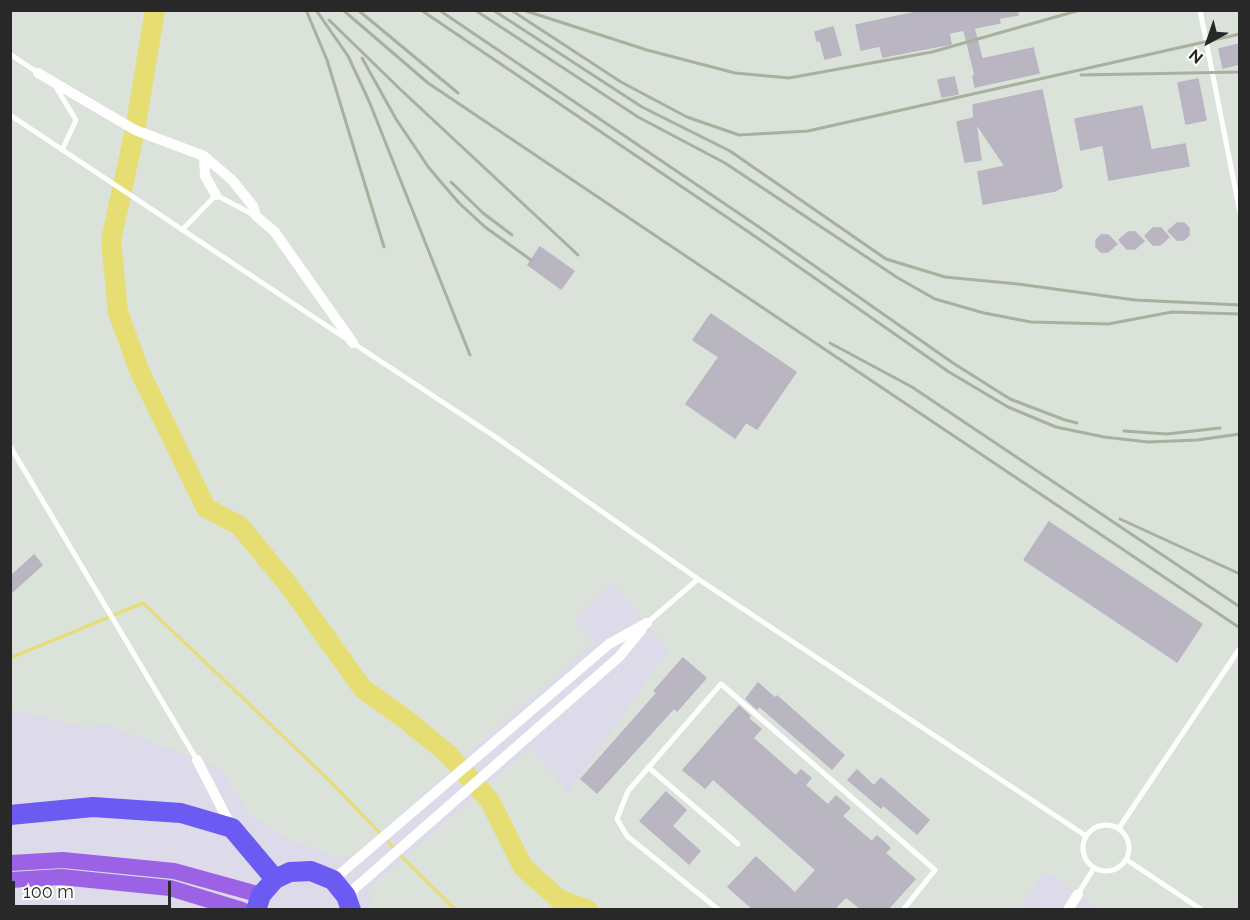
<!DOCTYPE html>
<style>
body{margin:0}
#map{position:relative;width:1250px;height:920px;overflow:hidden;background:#dddae9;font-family:Raleway,sans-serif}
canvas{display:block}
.frame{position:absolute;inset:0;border:12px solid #282828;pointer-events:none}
.north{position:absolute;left:1178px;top:12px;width:60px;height:60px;-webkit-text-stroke:4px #fff;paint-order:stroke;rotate:220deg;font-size:16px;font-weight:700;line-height:24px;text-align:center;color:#282828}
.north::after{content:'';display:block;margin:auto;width:21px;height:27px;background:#282828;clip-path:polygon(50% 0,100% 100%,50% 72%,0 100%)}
.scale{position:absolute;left:12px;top:881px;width:159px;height:27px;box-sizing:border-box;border:3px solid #282828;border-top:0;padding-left:8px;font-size:18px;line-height:21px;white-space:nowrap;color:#282828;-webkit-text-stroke:4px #fff;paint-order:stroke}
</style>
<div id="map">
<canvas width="1250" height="920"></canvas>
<div class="frame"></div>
<div class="north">N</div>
<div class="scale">100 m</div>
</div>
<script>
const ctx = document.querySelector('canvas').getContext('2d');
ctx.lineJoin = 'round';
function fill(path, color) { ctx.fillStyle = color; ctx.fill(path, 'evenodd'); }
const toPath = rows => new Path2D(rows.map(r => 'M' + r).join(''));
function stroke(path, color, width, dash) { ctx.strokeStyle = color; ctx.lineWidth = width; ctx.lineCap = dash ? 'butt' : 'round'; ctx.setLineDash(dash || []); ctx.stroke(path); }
const industrial = toPath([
 [11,11,1239,11,1239,909,1100,909,1045,871,1019,909,371,909,369,889,530,748,568,793,669,650,613,582,575,620,594,642,354,855,339,858,286,838,248,813,221,769,106,724,85,727,14,710,11,711]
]);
const stream = toPath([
 [10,658,143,603,331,782,395,849],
 [399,854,456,910]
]);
const river = toPath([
 [155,10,135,130,111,240,118,312,139,370,206,508,240,526,290,587,363,689,404,718,448,754,490,801,523,867,560,900,588,910]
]);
const building = toPath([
 [926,10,971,10,971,12,981,10,1017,10,1018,15,999,18,1000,23,974,28,982,59,1033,48,1039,73,975,87,973,76,975,75,964,30,949,33,951,44,883,57,880,46,861,50,856,25,926,10],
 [833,27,841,55,825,59,820,40,817,41,815,32,833,27],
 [1239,44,1239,64,1223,68,1219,49,1239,44],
 [954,77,958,94,942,97,938,80,954,77],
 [1198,79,1206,120,1186,124,1178,83,1198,79],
 [1042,90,1062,187,1055,191,983,204,978,172,1005,166,976,123,981,160,965,162,957,122,974,118,973,105,1042,90],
 [1142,106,1151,150,1185,144,1189,166,1109,180,1103,145,1081,150,1075,119,1142,106],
 [1177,223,1184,223,1189,228,1189,235,1184,240,1177,240,1168,231,1177,223],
 [1153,228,1161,228,1169,237,1160,245,1153,245,1145,236,1153,228],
 [1128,232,1135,232,1144,241,1135,249,1127,249,1119,240,1128,232],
 [1101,235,1108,235,1117,244,1108,252,1101,252,1096,247,1096,240,1101,235],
 [540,247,574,271,561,289,528,265,540,247],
 [711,314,796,372,757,429,746,422,735,438,686,404,719,357,693,340,711,314],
 [1049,522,1202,624,1177,662,1024,560,1049,522],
 [34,555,42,565,10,594,10,577,34,555],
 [683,658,706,678,677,711,674,708,597,793,581,779,657,693,654,691,683,658],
 [758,683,775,698,777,696,844,755,832,769,759,706,757,709,746,699,758,683],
 [739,706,750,716,748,718,761,729,753,738,796,776,801,770,811,778,805,785,828,805,836,796,850,808,842,816,872,842,877,836,890,848,885,853,915,879,888,909,861,909,846,897,834,909,753,909,728,887,756,857,795,893,816,870,713,779,705,788,683,770,739,706],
 [857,770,874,786,881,778,929,820,917,834,883,805,881,808,848,780,857,770],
 [666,792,686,810,672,826,700,851,689,864,640,821,666,792]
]);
const lane = toPath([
 [1200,10,1240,213],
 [10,54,38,73],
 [57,89,76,120,62,150],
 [10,115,345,338],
 [182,230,216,195,254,215],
 [353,343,497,438,698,579,1086,836],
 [10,446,197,760],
 [647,623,698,579],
 [648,767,738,844],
 '1083 848a23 23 0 1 1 46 0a23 23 0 1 1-46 0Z',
 [1119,828,1240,648],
 [1127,860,1202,910],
 [1078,894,1094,868],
 [719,910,627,836,617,819,628,791,721,684,935,870,903,910]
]);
const street = toPath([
 [38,73,135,130,204,156,232,180,253,206,256,216,274,231,353,343],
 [204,156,205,176,216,195],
 [197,760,232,828],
 [333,880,609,644,647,623],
 [346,896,619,657,642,629],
 [1068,910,1078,894]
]);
const primary = toPath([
 [10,863,63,860,174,871,261,895],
 [10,880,61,877,170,888,242,910]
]);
const highway = toPath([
 [10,815,93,807,181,813,232,828,275,879],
 [256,910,261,895,275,879,290,872,311,871,333,880,346,896,351,910]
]);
const rail = toPath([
 [306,10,327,60,384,247],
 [316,10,348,56,369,101,470,355],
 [343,10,428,83,1240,628],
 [358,10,458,93],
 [421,10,756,237,949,372,1008,407,1056,427,1104,437,1148,442,1197,440,1240,434],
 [439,10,759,227,953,363,1010,399,1065,420,1077,423],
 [475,10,638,117,725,163,898,278,935,299,984,313,1031,322,1108,324,1172,312,1240,314],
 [493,10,642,107,730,151,886,259,945,277,1018,284,1135,300,1240,305],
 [511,10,621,82,687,117,739,135,808,131,1240,34],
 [523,10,647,50,735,73,789,78,932,52,1080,10],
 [329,20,401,90,578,255],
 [362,58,396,119,429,168,459,203,485,227,531,260],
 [1081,75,1240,72],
 [451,182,483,213,512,235],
 [830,343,912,387,1240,607],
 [1124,431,1167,434,1220,428],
 [1120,519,1240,574]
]);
fill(industrial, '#dbe2da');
stroke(stream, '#e6de72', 3);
stroke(river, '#e6de72', 20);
fill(building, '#b9b6c2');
stroke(building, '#b9b4c4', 1.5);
stroke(lane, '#fff', 5);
stroke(street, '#fff', 10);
stroke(primary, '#9c62e6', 16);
stroke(highway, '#6b5bf3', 20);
stroke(rail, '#a7b19d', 3);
</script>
